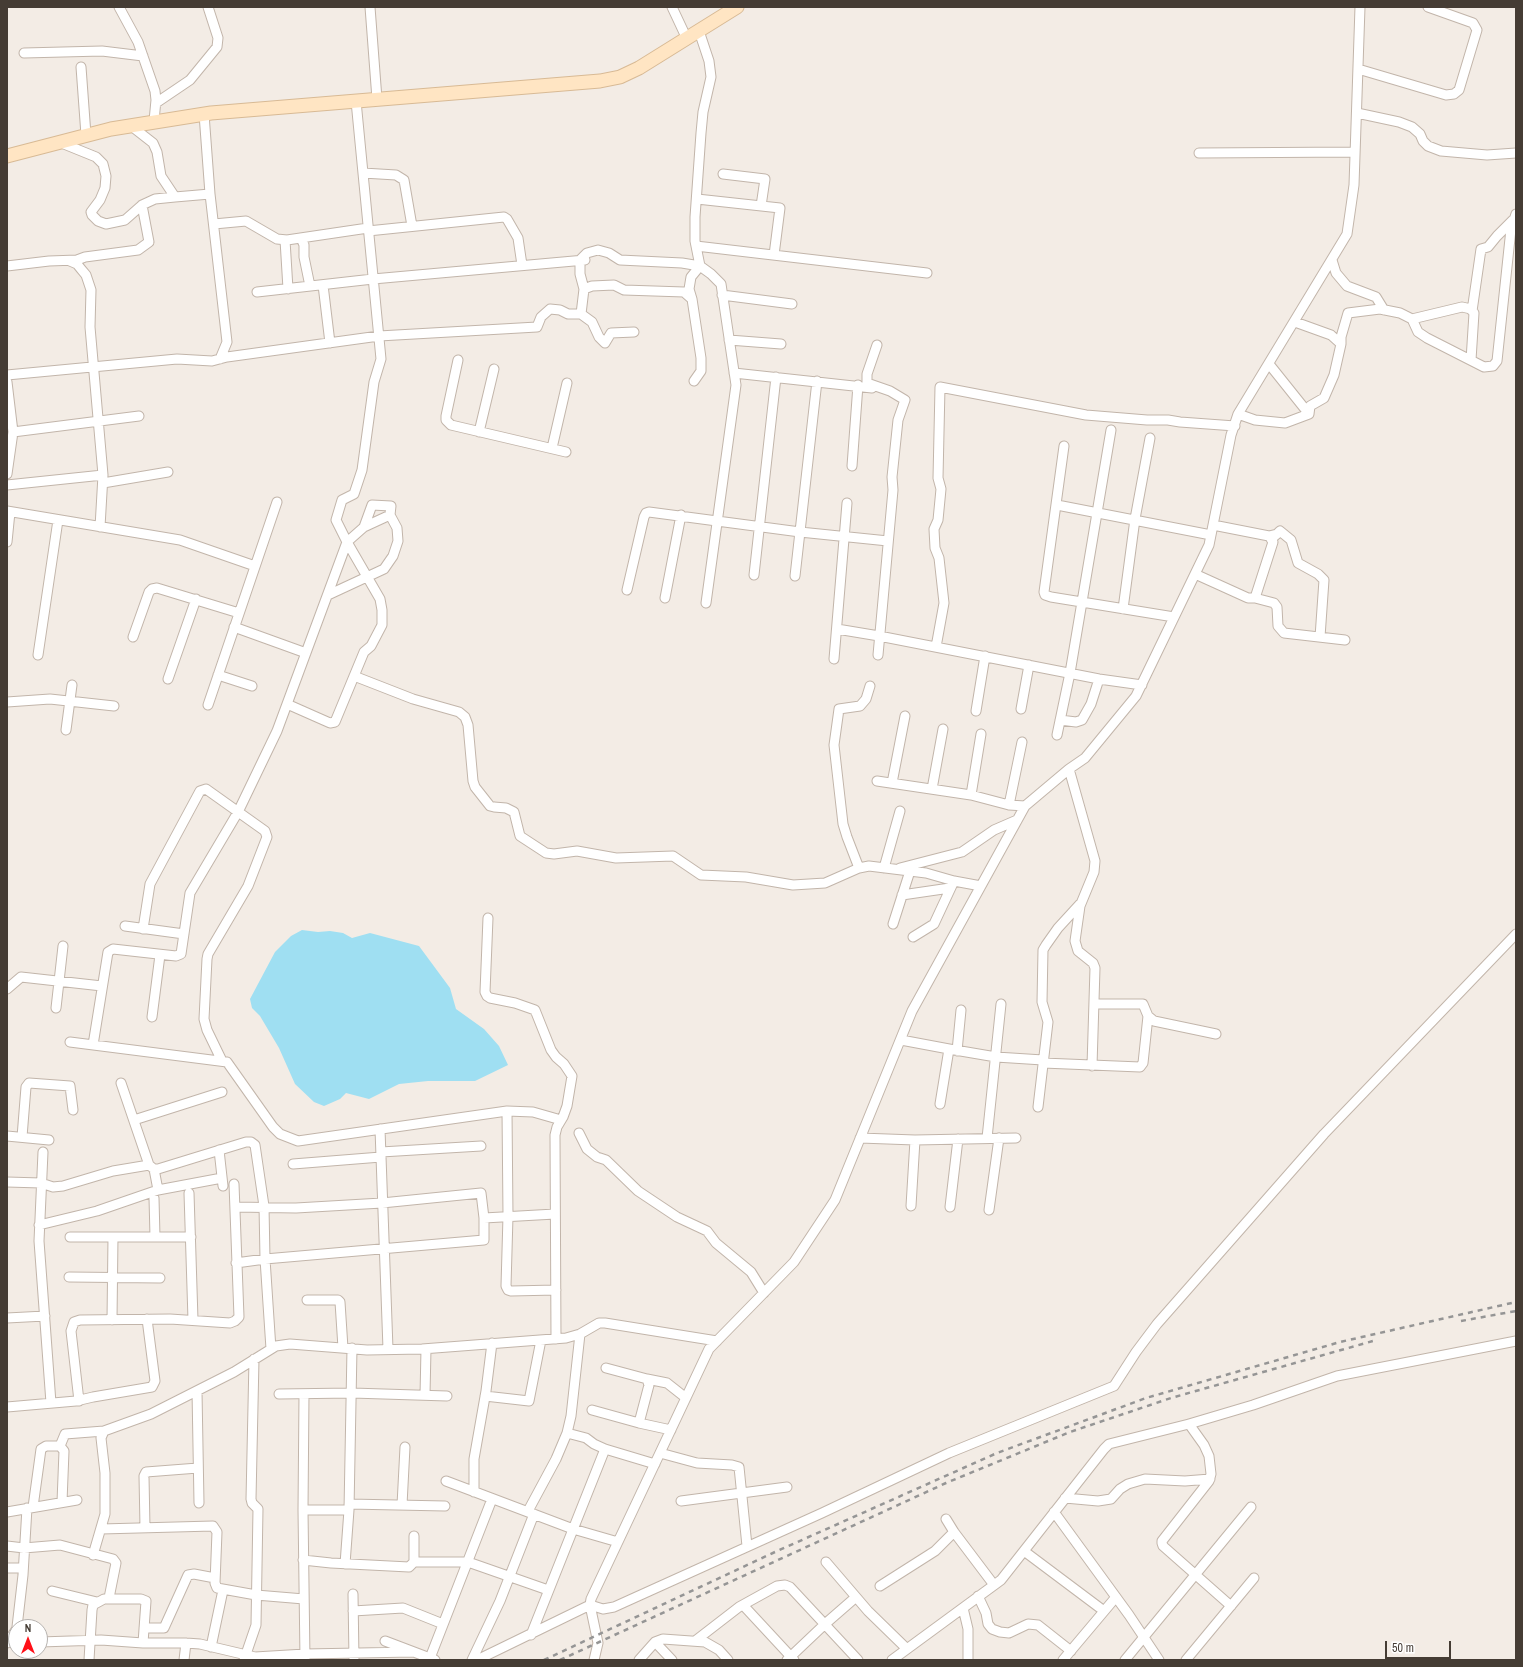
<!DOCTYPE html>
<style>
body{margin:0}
#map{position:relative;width:1523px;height:1667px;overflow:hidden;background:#f3ece5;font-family:"Archivo Narrow",sans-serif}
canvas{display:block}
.frame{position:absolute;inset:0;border:8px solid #453c34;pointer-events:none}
.north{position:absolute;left:8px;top:1619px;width:40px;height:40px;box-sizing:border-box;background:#fff;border:1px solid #b5b1ae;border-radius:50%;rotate:0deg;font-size:11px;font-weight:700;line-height:16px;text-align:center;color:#453c34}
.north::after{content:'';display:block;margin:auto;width:14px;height:18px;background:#ff1018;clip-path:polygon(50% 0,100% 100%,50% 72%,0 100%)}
.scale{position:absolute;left:1385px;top:1641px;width:66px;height:18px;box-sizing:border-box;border:2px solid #453c34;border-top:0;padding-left:5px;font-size:12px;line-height:14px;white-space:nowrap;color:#453c34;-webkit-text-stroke:3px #fff;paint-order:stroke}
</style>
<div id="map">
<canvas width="1523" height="1667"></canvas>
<div class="frame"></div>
<div class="north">N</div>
<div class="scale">50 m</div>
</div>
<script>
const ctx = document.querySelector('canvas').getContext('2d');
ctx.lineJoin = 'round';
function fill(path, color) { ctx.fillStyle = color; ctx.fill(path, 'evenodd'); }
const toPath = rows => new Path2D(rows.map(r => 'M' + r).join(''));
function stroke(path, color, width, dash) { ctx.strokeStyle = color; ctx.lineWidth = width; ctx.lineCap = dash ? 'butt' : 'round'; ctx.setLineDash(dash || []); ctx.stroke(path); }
const water = toPath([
 [302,930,318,932,330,931,343,933,352,938,370,933,419,946,450,988,456,1009,484,1029,499,1046,508,1065,475,1081,428,1081,399,1084,369,1099,346,1093,340,1099,324,1106,314,1102,295,1084,279,1048,260,1016,252,1008,250,999,275,952,291,936]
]);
const street = toPath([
 [119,7,138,42,155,91,156,100,154,121],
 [370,7,377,99],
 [672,7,687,39],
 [699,31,709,61,711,77,703,112,701,133,695,217,695,241,700,266,711,274,721,284,736,385,706,603],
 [24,53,102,51,143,56],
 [81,67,86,135],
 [1358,69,1446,95,1454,94,1459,90,1477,30,1473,23,1428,7],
 [156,103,190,80,217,47,218,38,208,7],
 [1357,113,1399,122,1412,127,1420,134,1423,141,1428,146,1441,151,1487,155,1516,153],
 [204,114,210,194],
 [59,142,96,157,103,164,106,176,105,188,100,200,91,212,92,215,98,221,106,224,125,220,142,205],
 [1199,153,1355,152],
 [363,173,396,175,404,180,412,226],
 [723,174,765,179,761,206],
 [175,197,210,194,227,342,220,359],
 [697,199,780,208,774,255],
 [214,224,246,221,277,239,287,240,368,228],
 [368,231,504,217,507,219,518,238,522,265],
 [301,238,304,245,304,257,310,286],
 [285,240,288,289],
 [696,246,927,273],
 [1332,260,1336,273,1347,286,1376,297,1384,310],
 [70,261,77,264,81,269,86,275,91,290,90,327,103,475,100,527],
 [7,266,49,261,77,260,85,257,138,250,149,242,142,205,155,199,175,197,161,176,157,152,153,143,130,125],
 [323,285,330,343],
 [584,289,580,274,580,260,587,253,598,250,609,253,620,260,682,263,700,266,691,277,689,289,692,299],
 [257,292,373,279,585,260],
 [722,295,792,304],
 [1472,311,1481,249,1488,247,1497,236,1513,220],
 [581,314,584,289,592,286,614,285,624,290,684,292,692,299,701,358,701,371,694,381],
 [1412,319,1462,307,1471,309,1474,313,1471,360],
 [1295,322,1331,335,1341,344,1341,337,1348,313,1380,309,1400,313,1412,319,1418,332,1427,338,1484,367,1493,366,1497,361,1511,229,1516,214],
 [729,340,781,344],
 [877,345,867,374,867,383,890,391,905,400,898,420,892,477,893,490,878,655],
 [458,360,446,416,446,420,451,425,566,452],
 [1269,364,1309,414],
 [734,373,872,388],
 [7,375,177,359,212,361,227,357,379,336,537,327,541,317,550,309,560,310,568,314,581,314,592,322,599,337,605,343,611,333,634,332],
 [7,382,13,432,7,474],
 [1238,414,1255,420,1285,423,1309,414,1310,406,1324,398,1334,375,1341,344],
 [13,432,139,416],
 [479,432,494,369],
 [1064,446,1044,592,1045,595,1051,597,1174,617],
 [552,448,567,383],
 [852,466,858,385],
 [103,483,168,472],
 [7,485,103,475],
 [1057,505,1211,535],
 [7,511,180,540,255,566],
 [1213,525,1269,536,1277,534,1271,539,1273,542,1255,598],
 [1277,534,1280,531,1291,540,1298,563,1318,574,1324,580,1320,637],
 [7,542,10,512],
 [1195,574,1248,598,1255,598,1274,603,1277,607,1278,626,1284,633,1345,640],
 [754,575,776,377],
 [795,576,817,381],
 [627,590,644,517,646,513,649,512,800,532,888,541],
 [328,595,384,569,393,556,398,541,397,528,390,515],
 [665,598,681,515],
 [1123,609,1135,519,1150,438],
 [234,627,306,653],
 [837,629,879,636,1099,679,1142,685],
 [133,637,149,592,152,589,157,588,239,613],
 [936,647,944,603,939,558,935,548,934,529,938,520,941,489,938,478,940,387,1086,415,1147,420,1168,420,1180,422,1235,426],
 [38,655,58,520],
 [834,659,847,503],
 [218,675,252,686],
 [354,676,413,699,459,712,465,717,468,725,473,781,475,787,490,806,494,807,506,808,514,812,520,836,546,853,554,854,577,851,616,858,673,856,701,875,746,877,793,885,825,883,859,868,869,866,926,873,954,881,981,886],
 [168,679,196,599],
 [7,702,50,699,114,706],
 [287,704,330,723,335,722,364,652,371,646,382,625,382,610,380,599,347,542,364,527,372,505,391,506,390,515,364,527],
 [208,705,277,502],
 [1021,709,1029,665],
 [976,711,985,656],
 [1060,720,1076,722,1082,720,1091,704,1099,679],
 [66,730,72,685],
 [1057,735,1070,673,1111,430],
 [1069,769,1095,861,1094,872,1080,906,1075,941,1078,951,1093,963,1095,968,1092,1066],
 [877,781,971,795,1009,805,1025,806],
 [892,783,905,716],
 [932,789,943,729],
 [971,795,981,734],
 [1009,805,1022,742],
 [859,868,847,837,843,824,834,745,839,709,860,706,866,699,870,686],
 [884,868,900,811],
 [900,868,962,852,994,830,1017,820],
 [902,895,950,888],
 [488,918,485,992,487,996,490,998,515,1003,535,1010,551,1050,556,1057,564,1064,572,1076,567,1106,563,1117,557,1127,555,1135,556,1339],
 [893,924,910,871],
 [125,926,184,934],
 [143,929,150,884,200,791,206,789,265,831,267,837,248,886,208,954,207,959,204,1019,207,1030,222,1061],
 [913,937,934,924,954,881],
 [7,989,21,977,102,986],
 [1094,1004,1143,1004,1148,1016,1154,1021,1216,1034],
 [56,1008,63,946],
 [152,1017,160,955],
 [901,1040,949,1049,996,1057,1043,1060],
 [70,1042,227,1062,273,1127,280,1134,298,1141,507,1111,533,1112,561,1120],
 [93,1045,108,952,113,949,176,956,181,954,190,893,238,812,277,731,347,542,336,520,342,500,354,494,362,470,374,382,381,359,356,101],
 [957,1051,961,1010],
 [1043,1063,1140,1067,1143,1063,1148,1016],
 [121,1083,149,1165,154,1169,158,1169,246,1142,251,1142,255,1145,264,1206,265,1259,271,1349],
 [940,1104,949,1049],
 [1038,1107,1048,1022,1042,1002,1043,950,1046,945,1058,928,1080,904],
 [507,1111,508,1216,506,1286,508,1290,511,1291,556,1290],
 [134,1120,222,1092],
 [380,1129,388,1349],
 [579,1133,587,1149,597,1157,606,1160,638,1191,677,1217,707,1231,716,1243,751,1272,764,1293],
 [7,1136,49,1140],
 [22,1137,26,1087,29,1083,70,1086,73,1110],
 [860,1138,915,1140,1016,1138],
 [987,1138,1001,1004],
 [219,1150,223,1186],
 [43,1152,39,1241,51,1403],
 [381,1152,481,1146],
 [293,1164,381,1157],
 [7,1182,41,1183,53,1187,63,1186,113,1171,149,1165],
 [158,1190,222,1178],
 [189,1193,193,1320],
 [154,1198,155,1237],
 [911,1206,915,1140],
 [235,1207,296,1208,382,1203,481,1193,484,1218],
 [950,1207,958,1139],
 [989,1210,999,1138],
 [39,1225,97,1211,158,1190,154,1169],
 [70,1237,191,1237],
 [236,1263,265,1259,484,1240,484,1218,555,1214],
 [69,1277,160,1278],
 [307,1300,338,1300,340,1302,343,1348],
 [7,1318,45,1316],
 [112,1320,113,1237],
 [606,1368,647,1379,649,1385,639,1423],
 [647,1379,667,1383,686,1398],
 [197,1391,199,1503],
 [279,1394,352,1393,447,1396],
 [304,1394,303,1510,305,1660],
 [425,1395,426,1349],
 [485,1396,529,1401,541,1340],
 [79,1401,71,1331,74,1322,80,1320,170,1319,230,1323,235,1321,239,1317,234,1184],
 [7,1407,76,1401,93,1397,152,1387,155,1381,147,1319],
 [592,1410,639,1423,671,1430],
 [1189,1424,1204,1445,1209,1456,1211,1474,1209,1481,1162,1541,1162,1543,1163,1546,1231,1606],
 [567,1433,586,1438,594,1444,605,1449,655,1464],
 [60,1446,65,1434,104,1431],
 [660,1453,697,1463,732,1465,739,1467,747,1546],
 [446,1481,573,1529,618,1542],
 [474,1492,474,1459,486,1391,492,1343],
 [1065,1498,1098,1501,1111,1499,1120,1489,1128,1484,1145,1479,1185,1481,1210,1479],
 [681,1501,787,1487],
 [349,1504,445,1506],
 [402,1505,405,1447],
 [33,1507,41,1449,46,1446,60,1446,64,1451,62,1502],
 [303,1510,349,1510],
 [528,1511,556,1459,567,1433,571,1416,580,1334],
 [7,1512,77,1500],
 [1054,1512,1129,1615,1159,1660],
 [946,1519,954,1532,994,1585],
 [145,1528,144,1476,146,1472,198,1468],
 [101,1529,213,1526,217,1532,215,1583,217,1588,256,1595,304,1599],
 [7,1546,24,1548,60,1545,113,1559,116,1563,109,1598],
 [1024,1551,1104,1611],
 [93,1555,105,1514,105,1473,101,1438,104,1431,151,1414,234,1372,276,1346,290,1344,367,1350,422,1349,566,1338,580,1334,599,1323,605,1323,717,1341],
 [303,1560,331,1563,409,1567,414,1562,414,1536],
 [414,1562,468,1562,548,1590],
 [826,1562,868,1611,907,1649],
 [345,1564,349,1510,352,1348],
 [7,1568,23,1568],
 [880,1586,935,1551,954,1532],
 [52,1591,97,1602],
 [353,1594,354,1660],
 [978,1596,986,1613,988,1624,992,1629,1000,1632,1009,1633,1028,1624,1038,1625,1071,1651],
 [743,1605,794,1660],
 [963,1608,968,1629,968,1660],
 [353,1611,403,1608,443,1624],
 [17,1627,23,1575,27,1508],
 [144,1628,164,1628,188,1575,194,1574,215,1578],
 [531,1635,605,1449],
 [385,1641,435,1660],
 [695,1641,739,1607,777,1586,785,1585,790,1587,858,1660],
 [40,1642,101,1640,143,1643,186,1643,200,1644,255,1657,305,1654,413,1652],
 [655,1642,672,1660],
 [7,1643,16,1630],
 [211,1647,223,1590],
 [430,1658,492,1499],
 [89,1660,92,1610,93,1605,104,1599,141,1599,146,1601,143,1643],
 [184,1660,186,1643],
 [244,1660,256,1625,258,1509,252,1503,251,1499,254,1359],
 [472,1660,500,1601,534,1514],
 [477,1660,590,1605,603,1609,614,1607,822,1513,949,1453,1114,1386,1136,1352,1157,1324,1324,1134,1516,934],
 [594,1660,598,1643,590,1605,591,1599,709,1349,794,1262,835,1200,912,1011,1025,806,1069,769,1085,758,1136,696,1209,545,1231,435,1238,414,1347,234,1354,185,1360,7],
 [639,1660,655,1642,663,1639,705,1642,719,1650,728,1660],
 [787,1660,825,1624,856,1597],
 [892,1660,1001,1580,1104,1449,1109,1444,1189,1424,1253,1405,1337,1376,1516,1341],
 [1063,1660,1116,1597],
 [1125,1660,1251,1507],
 [1186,1660,1254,1578]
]);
const secondary = toPath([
 [7,156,111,129,211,113,600,81,620,77,639,68,737,7]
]);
const rail = toPath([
 [1461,1321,1516,1311],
 [544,1660,775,1552,997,1453,1146,1398,1340,1342,1516,1302],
 [560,1660,946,1483,1070,1432,1171,1398,1373,1341]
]);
fill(water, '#9fdff2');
stroke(street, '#c2b5aa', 11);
stroke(secondary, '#d8ba95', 15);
stroke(street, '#fff', 9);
stroke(secondary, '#ffe5c3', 13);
stroke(rail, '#959595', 2.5, [5, 5]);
</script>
